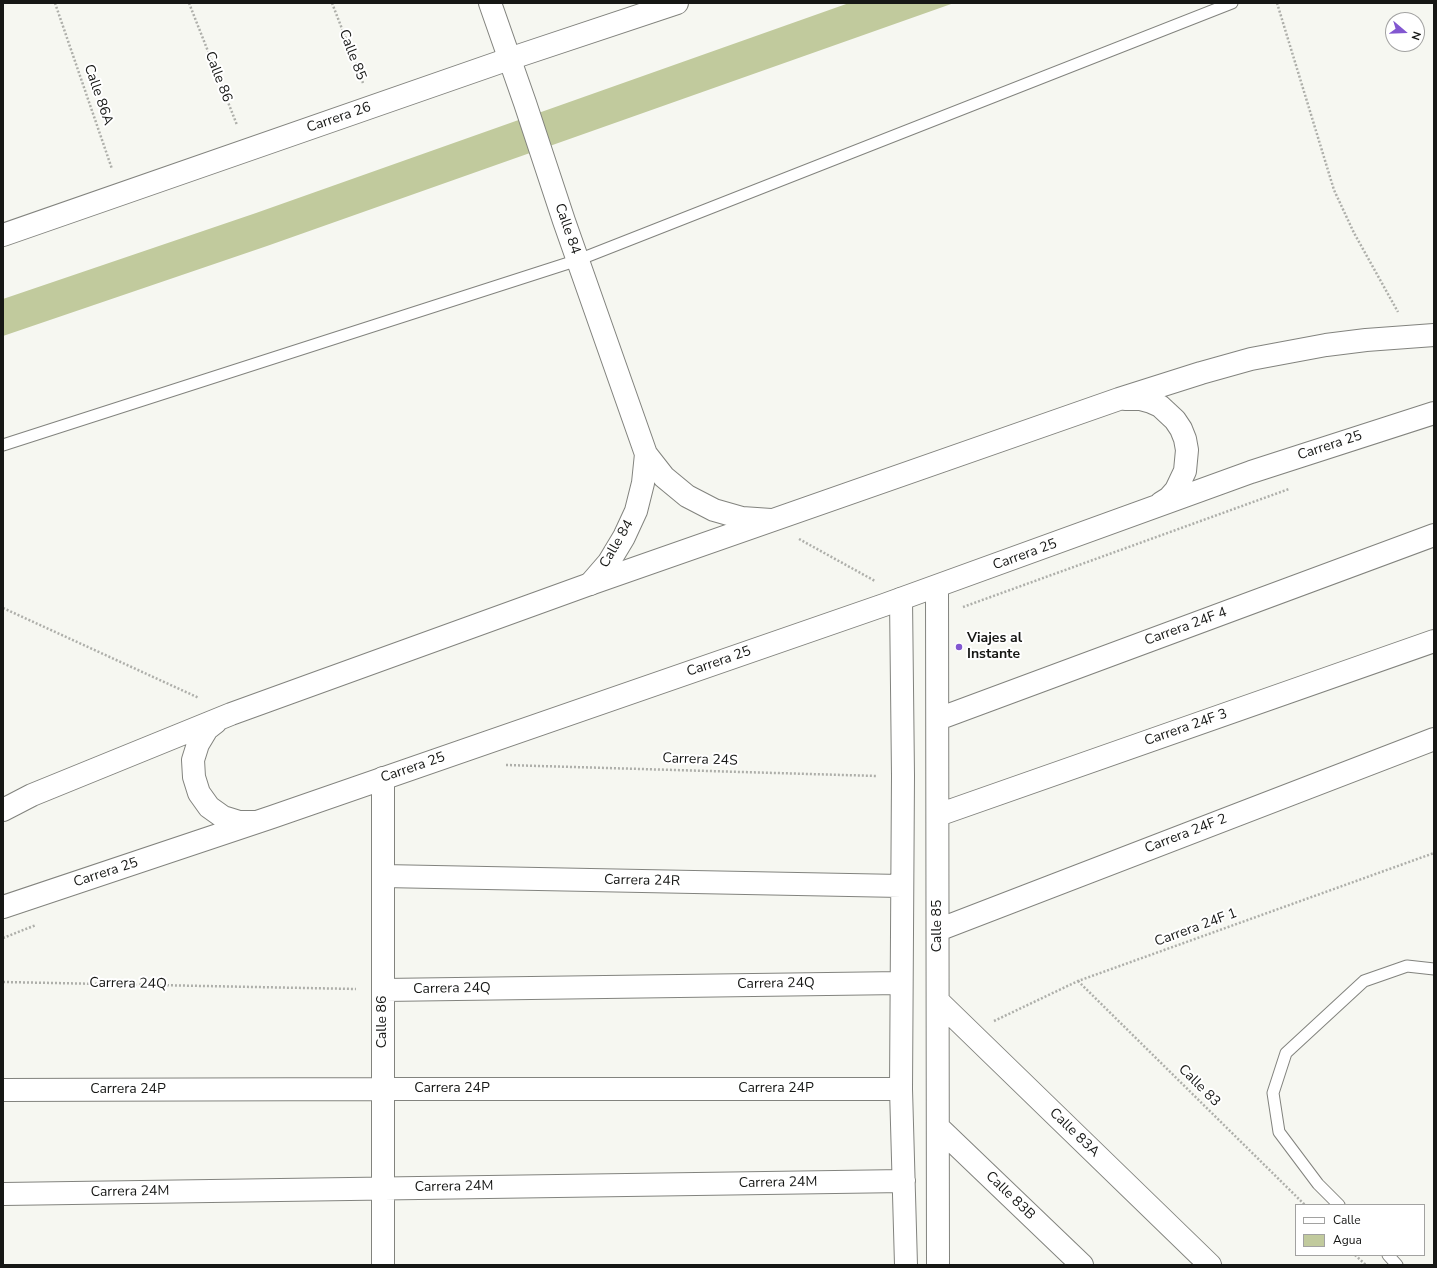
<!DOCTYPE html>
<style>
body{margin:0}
#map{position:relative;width:1437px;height:1268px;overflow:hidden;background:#f6f7f1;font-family:"Nunito Sans",sans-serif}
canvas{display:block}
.frame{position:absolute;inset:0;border:4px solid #161715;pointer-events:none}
.legend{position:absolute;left:1295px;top:1204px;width:130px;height:52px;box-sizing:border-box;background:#fff;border:1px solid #a2a2a1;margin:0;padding:5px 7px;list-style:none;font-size:12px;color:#161715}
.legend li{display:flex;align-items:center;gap:8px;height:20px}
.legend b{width:20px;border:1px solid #a2a2a1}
.north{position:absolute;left:1385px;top:12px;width:40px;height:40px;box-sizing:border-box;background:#fff;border:1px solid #a2a2a1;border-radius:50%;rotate:109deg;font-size:11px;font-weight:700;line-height:16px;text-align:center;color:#161715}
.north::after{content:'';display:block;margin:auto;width:14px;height:18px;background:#8257d0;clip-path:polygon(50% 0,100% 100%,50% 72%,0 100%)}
</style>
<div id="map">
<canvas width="1437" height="1268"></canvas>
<div class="frame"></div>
<ul class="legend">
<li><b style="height:5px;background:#fff"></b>Calle</li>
<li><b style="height:11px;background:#c1ca9d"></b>Agua</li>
</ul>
<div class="north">N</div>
</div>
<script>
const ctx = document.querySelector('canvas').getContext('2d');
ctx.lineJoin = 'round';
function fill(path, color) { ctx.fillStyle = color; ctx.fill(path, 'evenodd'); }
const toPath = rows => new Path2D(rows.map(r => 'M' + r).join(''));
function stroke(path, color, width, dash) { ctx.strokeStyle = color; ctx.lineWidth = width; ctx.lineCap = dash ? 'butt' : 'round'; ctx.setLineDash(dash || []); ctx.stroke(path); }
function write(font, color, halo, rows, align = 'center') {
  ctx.font = font + ' "Nunito Sans",sans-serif'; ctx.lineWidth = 4; ctx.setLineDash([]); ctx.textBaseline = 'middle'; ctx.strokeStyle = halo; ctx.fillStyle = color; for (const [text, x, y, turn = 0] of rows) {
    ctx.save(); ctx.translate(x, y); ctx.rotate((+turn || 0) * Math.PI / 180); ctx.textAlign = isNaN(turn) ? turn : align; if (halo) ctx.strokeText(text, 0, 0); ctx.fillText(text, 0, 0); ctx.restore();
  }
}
const water = toPath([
 [849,3,954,3,267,246,3,336,3,299,256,213]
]);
const path = toPath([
 [55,3,112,169],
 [189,3,237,125],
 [332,3,363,83],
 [1277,3,1334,190,1354,233,1398,312],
 [799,539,875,581],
 [963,607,1289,489],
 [3,608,199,698],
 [506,765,877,776],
 [3,938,36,925],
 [1078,981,1305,1205],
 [3,982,356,989],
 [994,1021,1078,981,1434,853],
 [1355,1255,1366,1265]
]);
const service = toPath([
 [3,445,578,260,1232,3],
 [1339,1205,1318,1184,1279,1132,1273,1093,1286,1053,1364,981,1407,966,1434,969],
 [1388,1255,1397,1265]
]);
const minor = toPath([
 [3,235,509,59,677,3],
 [937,587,938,1265],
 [901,599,903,776,901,1089,906,1265],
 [938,719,1434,535],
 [383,778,383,1265],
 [938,815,1434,641],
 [383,876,901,886],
 [938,930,1434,739],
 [383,990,901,983],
 [938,1001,1210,1265],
 [3,1090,383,1089,901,1089],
 [938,1127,1082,1265],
 [3,1194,904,1181]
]);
const tertiary = toPath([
 [490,3,525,103,564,221,646,454,664,477,687,496,714,510,742,518,771,520],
 [590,584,609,562,624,537,636,511,643,483,646,454]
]);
const secondary = toPath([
 [1125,399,1140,399,1151,402,1160,406,1175,420,1181,429,1185,439,1187,450,1185,471,1176,490,1169,498,1161,503],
 [216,722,207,729,198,744,193,760,194,777,199,793,209,807,223,817,239,822,254,822],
 [3,810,32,795,231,714,590,584,1119,399,1201,373,1251,359,1326,345,1366,340,1434,335],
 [3,907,272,817,884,605,1251,472,1434,413]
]);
const markers = [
 [959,647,4,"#8257d0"]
];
const streetNames = [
 ["Calle 85",352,55,69],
 ["Calle 86",218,77,69],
 ["Calle 86A",98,95,71],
 ["Carrera 26",339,118,-19],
 ["Calle 84",567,229,71],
 ["Carrera 25",1330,446,-18],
 ["Calle 84",617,544,-60],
 ["Carrera 25",1025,555,-20],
 ["Carrera 24F 4",1186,627,-20],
 ["Carrera 25",719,662,-19],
 ["Carrera 24F 3",1186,728,-19],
 ["Carrera 24S",700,760,2],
 ["Carrera 25",413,768,-19],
 ["Carrera 24F 2",1186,834,-21],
 ["Carrera 25",106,873,-18],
 ["Carrera 24R",642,881,1],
 ["Calle 85",938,926,-90],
 ["Carrera 24F 1",1196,928,-20],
 ["Carrera 24Q",128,984,1],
 ["Carrera 24Q",776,984,-1],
 ["Carrera 24Q",452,989,-1],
 ["Calle 86",383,1022,-90],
 ["Calle 83",1199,1086,45],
 ["Carrera 24P",452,1089],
 ["Carrera 24P",776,1089],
 ["Carrera 24P",128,1090],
 ["Calle 83A",1074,1133,44],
 ["Carrera 24M",778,1183,-1],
 ["Carrera 24M",454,1187,-1],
 ["Carrera 24M",130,1192,-1],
 ["Calle 83B",1010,1196,44]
];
const poiNames = [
 ["Viajes al",967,639],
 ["Instante",967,655]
];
fill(water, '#c1ca9d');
stroke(service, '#82837e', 13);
stroke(minor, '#82837e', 24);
stroke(tertiary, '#82837e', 24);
stroke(secondary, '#82837e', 24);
stroke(path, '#aeafaa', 2.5, [2, 2]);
stroke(service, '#fff', 11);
stroke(minor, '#fff', 22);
stroke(tertiary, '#fff', 22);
stroke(secondary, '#fff', 22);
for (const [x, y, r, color] of markers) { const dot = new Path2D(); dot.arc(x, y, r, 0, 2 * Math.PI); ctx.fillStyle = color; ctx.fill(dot); stroke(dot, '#fff', 1.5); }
write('14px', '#161715', '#fff', streetNames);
write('bold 14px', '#161715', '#fff', poiNames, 'left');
</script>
